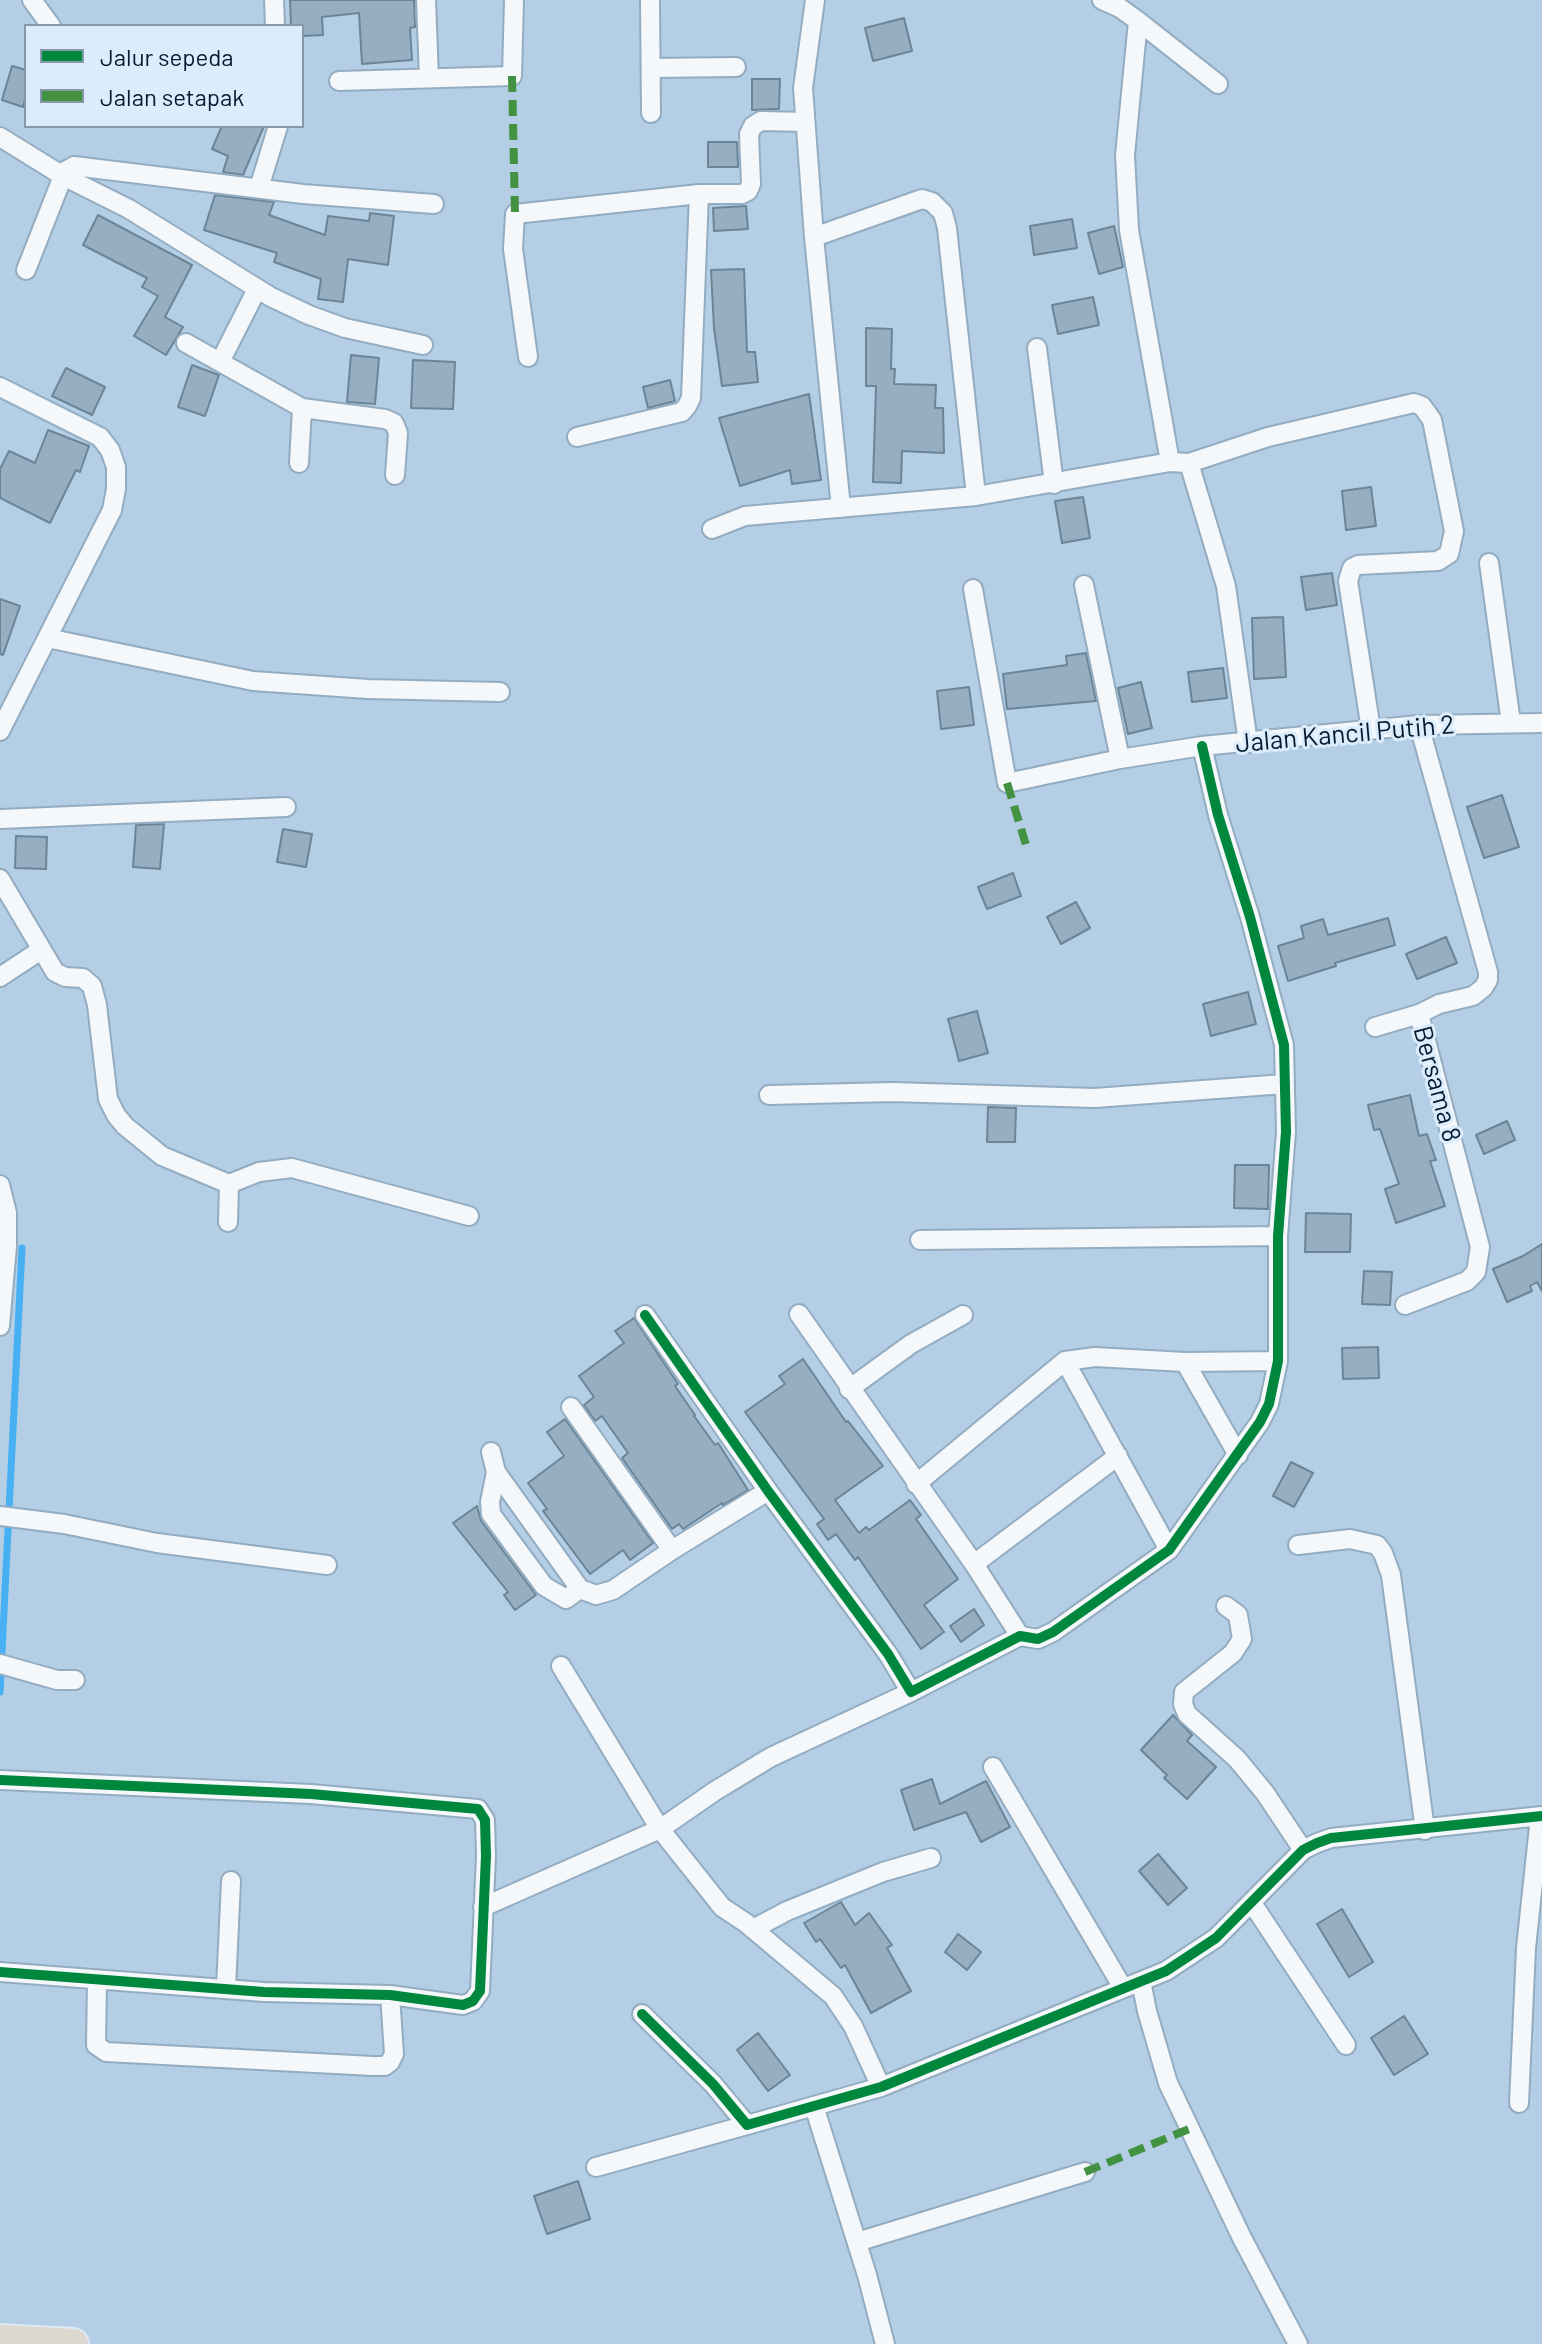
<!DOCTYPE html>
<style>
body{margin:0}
#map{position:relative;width:1542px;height:2344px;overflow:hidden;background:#b3cee5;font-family:Barlow,sans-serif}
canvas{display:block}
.legend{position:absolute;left:24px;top:24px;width:280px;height:104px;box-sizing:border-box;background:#dbedfd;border:2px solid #8599ab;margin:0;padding:10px 14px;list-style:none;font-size:24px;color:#031c2f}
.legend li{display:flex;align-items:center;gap:16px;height:40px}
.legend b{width:40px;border:2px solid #8599ab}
</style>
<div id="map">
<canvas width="1542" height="2344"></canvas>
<ul class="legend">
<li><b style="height:10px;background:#00873e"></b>Jalur sepeda</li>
<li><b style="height:10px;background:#439241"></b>Jalan setapak</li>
</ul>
</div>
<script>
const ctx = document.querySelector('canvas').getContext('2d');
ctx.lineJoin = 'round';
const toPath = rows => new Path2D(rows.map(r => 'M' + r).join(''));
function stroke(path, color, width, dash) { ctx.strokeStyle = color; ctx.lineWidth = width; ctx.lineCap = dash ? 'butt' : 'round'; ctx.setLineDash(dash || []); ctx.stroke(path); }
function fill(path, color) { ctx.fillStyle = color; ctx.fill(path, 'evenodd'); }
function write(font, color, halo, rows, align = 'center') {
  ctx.font = font + ' Barlow,sans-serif'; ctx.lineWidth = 6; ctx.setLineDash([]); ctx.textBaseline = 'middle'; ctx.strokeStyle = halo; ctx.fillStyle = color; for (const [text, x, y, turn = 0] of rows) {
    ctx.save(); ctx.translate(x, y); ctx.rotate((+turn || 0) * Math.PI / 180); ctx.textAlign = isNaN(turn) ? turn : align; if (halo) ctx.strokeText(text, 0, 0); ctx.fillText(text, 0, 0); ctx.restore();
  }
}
const stream = toPath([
 [0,1692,22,1248]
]);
const building = toPath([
 [290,0,414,0,415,27,410,28,412,60,362,64,359,13,322,17,323,35,302,36,302,26,291,26,290,0],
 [904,18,912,51,873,61,865,28,904,18],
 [12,66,26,70,26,96,23,107,2,100,12,66],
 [752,79,780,79,779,109,752,110,752,79],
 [222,126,264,126,243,175,223,172,228,156,212,149,222,126],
 [708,142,737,142,738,167,708,167,708,142],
 [215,195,274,202,269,215,325,235,328,216,369,221,370,213,394,216,388,265,348,259,343,302,318,299,321,279,274,262,277,253,204,230,215,195],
 [746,206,748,229,714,231,713,208,746,206],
 [98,215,192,265,165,317,183,327,166,355,134,336,158,296,142,287,147,278,83,245,98,215],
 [1072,219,1077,248,1034,255,1030,226,1072,219],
 [1114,226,1123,267,1099,274,1088,233,1114,226],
 [744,269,747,352,755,352,758,382,722,386,714,328,711,270,744,269],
 [1093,297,1099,325,1058,334,1052,305,1093,297],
 [866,328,892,329,891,369,895,369,894,384,936,385,935,408,943,408,944,453,902,451,901,483,873,482,876,386,866,386,866,328],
 [351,355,379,358,375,404,347,402,351,355],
 [413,360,455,362,453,409,411,408,413,360],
 [192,365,219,375,205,416,178,407,192,365],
 [66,368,105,387,92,415,52,396,66,368],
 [670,380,675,401,648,408,643,387,670,380],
 [809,394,821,480,792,484,790,470,740,486,719,418,809,394],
 [48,430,89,446,80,472,76,470,50,523,0,498,0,469,9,451,35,463,48,430],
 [1371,487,1376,526,1346,530,1342,491,1371,487],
 [1083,497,1090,538,1062,543,1055,501,1083,497],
 [1332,573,1337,605,1306,610,1301,577,1332,573],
 [0,599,20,606,3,655,0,654,0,599],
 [1283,617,1286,677,1254,679,1252,618,1283,617],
 [1086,653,1096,701,1007,709,1003,674,1067,665,1066,656,1086,653],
 [1223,668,1227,698,1192,702,1188,672,1223,668],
 [1141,682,1152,728,1128,734,1118,688,1141,682],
 [969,687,974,725,941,729,937,691,969,687],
 [1502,795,1519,847,1484,858,1467,807,1502,795],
 [164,824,160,869,133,867,136,825,164,824],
 [283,829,312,834,306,867,277,862,283,829],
 [16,836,47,837,46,869,15,868,16,836],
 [1013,873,1021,896,987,909,978,887,1013,873],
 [1076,902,1090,928,1061,944,1047,917,1076,902],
 [1388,918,1395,945,1335,963,1336,966,1288,981,1278,946,1304,938,1301,926,1323,919,1328,935,1388,918],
 [1446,937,1457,963,1417,979,1406,954,1446,937],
 [1248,992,1256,1024,1211,1036,1203,1004,1248,992],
 [977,1011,988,1053,959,1061,948,1019,977,1011],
 [1410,1095,1419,1136,1427,1134,1436,1160,1430,1161,1445,1206,1396,1223,1385,1189,1399,1184,1380,1129,1374,1130,1368,1105,1410,1095],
 [988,1107,1016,1108,1015,1142,987,1142,988,1107],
 [1507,1121,1515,1140,1484,1154,1476,1135,1507,1121],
 [1235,1165,1269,1165,1268,1209,1234,1208,1235,1165],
 [1306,1213,1351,1214,1350,1252,1305,1252,1306,1213],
 [1542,1244,1542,1291,1537,1282,1530,1286,1532,1291,1507,1302,1493,1269,1523,1256,1542,1244],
 [1364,1271,1392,1272,1390,1305,1362,1304,1364,1271],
 [634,1318,678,1384,675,1386,695,1415,694,1416,715,1445,718,1443,748,1490,723,1505,722,1503,683,1529,679,1524,672,1529,622,1458,628,1453,602,1416,595,1421,584,1405,594,1397,579,1376,624,1343,615,1331,634,1318],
 [1378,1347,1379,1378,1343,1379,1342,1348,1378,1347],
 [803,1359,846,1422,848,1421,883,1466,835,1500,859,1533,866,1527,869,1530,910,1500,921,1515,916,1519,958,1579,924,1605,944,1632,921,1649,858,1557,855,1560,836,1534,828,1540,817,1524,824,1519,745,1412,785,1384,779,1376,803,1359],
 [565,1419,653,1543,630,1560,623,1550,590,1574,543,1511,547,1509,528,1483,564,1456,547,1432,565,1419],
 [1291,1462,1313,1473,1294,1507,1273,1496,1291,1462],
 [477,1506,481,1521,536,1595,515,1610,504,1595,508,1592,453,1523,477,1506],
 [974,1609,984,1625,961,1642,950,1626,974,1609],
 [1173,1715,1192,1735,1187,1741,1216,1767,1187,1799,1164,1778,1167,1775,1141,1750,1173,1715],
 [932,1779,940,1804,986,1781,1010,1827,981,1842,966,1812,914,1830,901,1790,932,1779],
 [1158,1854,1187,1888,1168,1905,1139,1871,1158,1854],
 [841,1902,855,1925,869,1913,892,1945,887,1948,911,1991,871,2013,845,1965,841,1968,820,1939,816,1942,804,1923,841,1902],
 [1342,1909,1373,1962,1349,1977,1317,1924,1342,1909],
 [958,1934,981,1952,967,1970,945,1952,958,1934],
 [1404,2016,1428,2054,1394,2075,1371,2038,1404,2016],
 [758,2033,790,2075,768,2091,737,2050,758,2033],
 [578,2181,590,2219,547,2234,534,2196,578,2181]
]);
const minor = toPath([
 [32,0,51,26],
 [274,0,275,26],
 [426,0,429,78],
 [650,0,651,113],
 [815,0,803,88,814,237,841,508],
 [1102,0,1120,8,1138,21,1125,155,1129,230,1170,462,1189,463,1226,586,1248,743],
 [1138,21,1218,84],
 [651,68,736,67],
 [339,81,512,76,514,0],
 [0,137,63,176,129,209,271,297,309,315,345,328,423,345],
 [259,188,278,126],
 [814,237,922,199,932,202,943,213,947,228,976,496],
 [26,270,65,171,74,166,303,194,434,204],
 [186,343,302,408,385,419,394,423,398,433,395,475],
 [1037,348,1054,484],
 [528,357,513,249,515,214,699,194],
 [220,362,257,289],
 [0,387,100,437,110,450,116,467,116,489,112,510,0,731],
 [577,437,682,412,687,406,691,398,699,194,742,194,748,191,751,184,749,134,753,126,761,121,805,122],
 [299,463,302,408],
 [1189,463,1268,437,1414,403,1422,406,1432,420,1454,531,1449,554,1438,561,1358,565,1352,568,1348,581,1371,730],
 [712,529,745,516,976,496,1170,462],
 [1489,563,1511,723],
 [1084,585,1120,759],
 [973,589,1007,783,1120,759,1202,746,1419,725,1542,723],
 [47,638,253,681,368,689,500,692],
 [0,819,286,807],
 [0,879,55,972,65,977,83,978,92,986,97,1005,108,1099,116,1115,125,1126,162,1156,229,1184,259,1172,292,1168,469,1216],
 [0,977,41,950],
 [1375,1027,1419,1014],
 [769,1095,892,1092,1095,1098,1284,1084],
 [0,1185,7,1213,7,1246,0,1326],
 [228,1222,229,1184],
 [920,1240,1278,1236],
 [1405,1305,1467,1281,1476,1272,1480,1247,1419,1014,1439,1004,1473,996,1483,988,1488,980,1488,972,1419,725],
 [799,1314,974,1564,1020,1636],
 [645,1315,768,1491,888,1654,911,1692,1020,1636,1038,1639,1053,1632,1169,1550,1260,1422,1269,1404,1278,1361,1278,1236,1286,1132,1284,1045,1250,917,1218,815,1202,746],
 [1065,1361,1169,1550],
 [1185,1362,1238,1455],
 [849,1389,911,1344,963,1315],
 [571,1407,672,1550],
 [491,1452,496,1472,490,1502,491,1514,544,1586,566,1599,580,1589],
 [496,1472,580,1589,596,1595,613,1590,672,1550,768,1491],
 [916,1484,1065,1361,1095,1357,1185,1362,1278,1361],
 [0,1516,64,1524,157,1543,327,1565],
 [1298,1545,1350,1539,1377,1545,1383,1553,1391,1575,1425,1830],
 [974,1564,1118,1456],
 [1226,1606,1238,1615,1242,1639,1233,1653,1184,1692,1183,1704,1187,1714,1237,1759,1265,1793,1303,1850],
 [0,1664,57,1680,75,1680],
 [561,1666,660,1829,722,1907,746,1923,833,1996,853,2026,881,2087],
 [993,1767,1123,1988],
 [0,1780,311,1794,478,1809,485,1820,486,1856,480,1991,473,2001,463,2005,390,1995,264,1992,0,1972],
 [1252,1903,1346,2045],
 [483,1907,660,1829,715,1791,771,1757,911,1692],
 [753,1929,787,1911,883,1872,931,1858],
 [97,1980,96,2045,106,2052,373,2066,385,2066,390,2062,394,2054,390,1995],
 [1141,1981,1147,2011,1168,2083,1242,2238,1298,2344],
 [226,1989,231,1881],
 [642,2014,713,2084,747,2125,881,2087,1166,1971,1216,1938,1303,1850,1317,1843,1331,1838,1542,1816],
 [1519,2103,1526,1948,1540,1817],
 [814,2106,867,2275,885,2344],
 [596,2167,747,2125],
 [857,2242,1085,2172]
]);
const trunk = toPath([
 [0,2340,73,2344]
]);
const quiet = toPath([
 [512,76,515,214],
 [1007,783,1026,845],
 [1085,2172,1189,2129]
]);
const cycleway = toPath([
 [645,1315,768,1491,888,1654,911,1692,1020,1636,1038,1639,1053,1632,1169,1550,1260,1422,1269,1404,1278,1361,1278,1236,1286,1132,1284,1045,1250,917,1218,815,1202,746],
 [0,1780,311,1794,478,1809,485,1820,486,1856,480,1991,473,2001,463,2005,390,1995,264,1992,0,1972],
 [642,2014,713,2084,747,2125,881,2087,1166,1971,1216,1938,1303,1850,1317,1843,1331,1838,1542,1816]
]);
const streetNames = [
 ["Jalan Kancil Putih 2",1345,734,-5],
 ["Bersama 8",1437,1084,75]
];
stroke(stream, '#46b0f2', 7);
fill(building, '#96aec2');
stroke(building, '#6b8597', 2);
stroke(minor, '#94acc0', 22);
stroke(trunk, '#dde9f3', 34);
stroke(minor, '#f4f8fb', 18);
stroke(trunk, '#dcd8d0', 30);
stroke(quiet, '#439241', 8, [16, 8]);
stroke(cycleway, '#00873e', 10);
write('26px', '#031c2f', '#dbedfd', streetNames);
</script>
